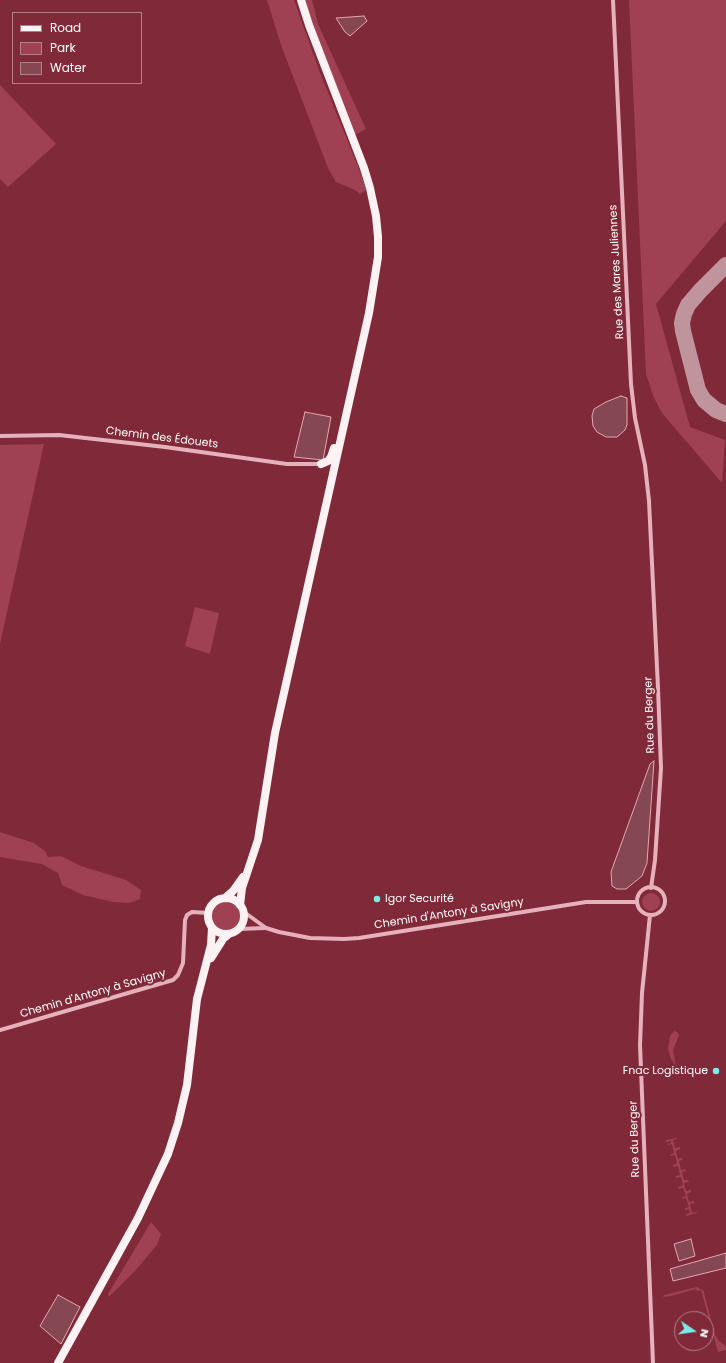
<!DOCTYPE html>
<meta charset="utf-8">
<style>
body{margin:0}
#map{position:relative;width:726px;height:1363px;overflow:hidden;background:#802938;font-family:Poppins,sans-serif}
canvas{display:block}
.legend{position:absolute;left:12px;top:12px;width:130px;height:72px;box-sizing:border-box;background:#802938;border:1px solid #b37f88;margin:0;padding:5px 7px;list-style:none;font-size:12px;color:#fff}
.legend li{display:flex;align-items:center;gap:8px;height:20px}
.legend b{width:20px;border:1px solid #b37f88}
.north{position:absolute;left:674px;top:1311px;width:40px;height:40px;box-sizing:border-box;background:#802938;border:1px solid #b37f88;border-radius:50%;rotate:103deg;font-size:11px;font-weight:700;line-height:16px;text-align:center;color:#fff}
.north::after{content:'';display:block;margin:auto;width:14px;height:18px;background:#79ecea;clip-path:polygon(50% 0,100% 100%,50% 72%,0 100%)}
</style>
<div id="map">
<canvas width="726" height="1363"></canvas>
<ul class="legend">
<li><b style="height:5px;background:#fdf2f3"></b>Road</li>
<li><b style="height:11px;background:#9f4152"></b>Park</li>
<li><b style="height:11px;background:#854751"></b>Water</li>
</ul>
<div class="north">N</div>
</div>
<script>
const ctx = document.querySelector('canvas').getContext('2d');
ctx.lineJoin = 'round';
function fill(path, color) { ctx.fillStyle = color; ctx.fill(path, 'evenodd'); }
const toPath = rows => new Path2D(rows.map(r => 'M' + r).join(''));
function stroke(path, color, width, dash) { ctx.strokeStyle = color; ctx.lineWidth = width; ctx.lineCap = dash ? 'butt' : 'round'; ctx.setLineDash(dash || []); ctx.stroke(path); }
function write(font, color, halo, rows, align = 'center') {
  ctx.font = font + ' Poppins,sans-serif'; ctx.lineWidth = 4; ctx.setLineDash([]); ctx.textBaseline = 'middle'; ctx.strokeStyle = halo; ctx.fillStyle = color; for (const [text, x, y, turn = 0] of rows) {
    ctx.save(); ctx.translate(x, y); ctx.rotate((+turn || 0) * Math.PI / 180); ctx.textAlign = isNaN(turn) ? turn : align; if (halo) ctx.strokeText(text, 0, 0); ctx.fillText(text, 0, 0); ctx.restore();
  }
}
const green = toPath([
 [267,0,294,0,320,73,359,169,366,190,360,194,355,190,336,182,328,168,281,45],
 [304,0,312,0,318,24,366,129,355,135],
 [629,0,726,0,726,221,656,304,690,427,725,440,722,483,662,413,654,398,646,374],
 [0,85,56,144,8,187,0,179],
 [44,444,0,644,0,445],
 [195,607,219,613,210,654,185,646],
 [0,832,34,843,45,851,48,857,61,856,81,866,126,880,141,890,140,899,129,903,113,902,83,895,62,885,58,873,42,864,0,857],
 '642 902a9 9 0 1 1 18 0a9 9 0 1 1-18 0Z',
 '212 916a14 14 0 1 1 28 0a14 14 0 1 1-28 0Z',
 [674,1031,677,1032,679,1035,673,1050,676,1066,671,1059,668,1049,670,1036],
 [677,1138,677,1139,673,1140,675,1148,680,1147,680,1149,676,1151,678,1159,682,1158,683,1160,679,1161,681,1170,685,1169,686,1171,682,1172,684,1180,688,1180,689,1182,684,1183,686,1191,691,1190,691,1192,687,1194,689,1202,694,1201,694,1203,690,1204,692,1213,697,1212,697,1213,686,1216,686,1214,690,1213,689,1209,685,1210,685,1208,689,1207,686,1198,682,1199,682,1198,686,1196,683,1188,679,1189,678,1187,683,1185,681,1177,676,1178,676,1176,680,1175,678,1166,673,1167,673,1165,677,1164,675,1155,670,1156,670,1155,674,1153,672,1144,668,1145,667,1144,671,1143,671,1141,666,1142,666,1140],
 [151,1222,161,1234,157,1245,135,1271,109,1297,108,1294],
 [697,1287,704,1291,704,1293,715,1335,719,1341,726,1346,726,1350,718,1352,701,1290,697,1291,696,1289,671,1296,663,1297,664,1295]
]);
const water = toPath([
 [364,16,367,21,350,36,345,32,336,18,364,16],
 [621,396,627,398,627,425,625,430,617,437,606,437,597,432,593,426,592,416,594,409,606,402,621,396],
 [305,412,331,417,323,460,294,457,305,412],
 [654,761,647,863,642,876,626,889,617,889,612,886,611,872,650,764,654,761],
 [691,1239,695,1256,679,1261,674,1244,691,1239],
 [726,1253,726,1268,673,1281,670,1269,726,1253],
 [58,1295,80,1307,61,1344,40,1326,58,1295]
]);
const taxiway = toPath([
 [726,265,700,291,688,305,684,314,682,323,683,331,698,390,704,400,716,410,726,414]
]);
const street = toPath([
 [613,0,631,384,635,418,645,465,649,501,658,688,661,768,655,860,651,888],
 [0,436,59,435,165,447,287,464,321,464],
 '637 901a14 14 0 1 1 28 0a14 14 0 1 1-28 0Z',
 [244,912,266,928,279,932,310,938,344,939,359,938,586,902,637,902],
 [650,915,642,993,640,1045,653,1363],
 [239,929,265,928],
 [0,1030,173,980,178,975,183,963,185,920,187,915,192,912,208,913]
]);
const primary = toPath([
 [321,464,328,461,331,457,334,448],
 '208 916a18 18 0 1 1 36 0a18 18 0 1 1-36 0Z',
 [225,898,233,891,243,877],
 [240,905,242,888,258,840,275,733,369,313,378,257,378,237,376,216,370,188,364,168,309,25,301,0],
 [211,958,223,939,229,934],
 [58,1363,138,1218,168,1154,178,1123,187,1085,197,999,211,945,212,928]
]);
const markers = [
 [377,899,4,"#79ecea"],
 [716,1071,4,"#79ecea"]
];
const streetNames = [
 ["Rue des Mares Juliennes",617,272,-93],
 ["Chemin des Édouets",162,438,7],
 ["Rue du Berger",650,715,-92],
 ["Chemin d'Antony à Savigny",449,914,-9],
 ["Chemin d'Antony à Savigny",93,994,-16],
 ["Rue du Berger",635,1139,-92]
];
const poiNames = [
 ["Igor Securité",385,899],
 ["Fnac Logistique",708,1071,"right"]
];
fill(green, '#9f4152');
fill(water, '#854751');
stroke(water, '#e5a6b2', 1);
stroke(taxiway, '#c0949c', 16);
stroke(street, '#e5b1bb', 4);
stroke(primary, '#fdf2f3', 8);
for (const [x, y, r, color] of markers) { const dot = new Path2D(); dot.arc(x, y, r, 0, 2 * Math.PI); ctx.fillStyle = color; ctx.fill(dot); stroke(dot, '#802938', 1.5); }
write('11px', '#fff', '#802938', streetNames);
write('11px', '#fff', '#802938', poiNames, 'left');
</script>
